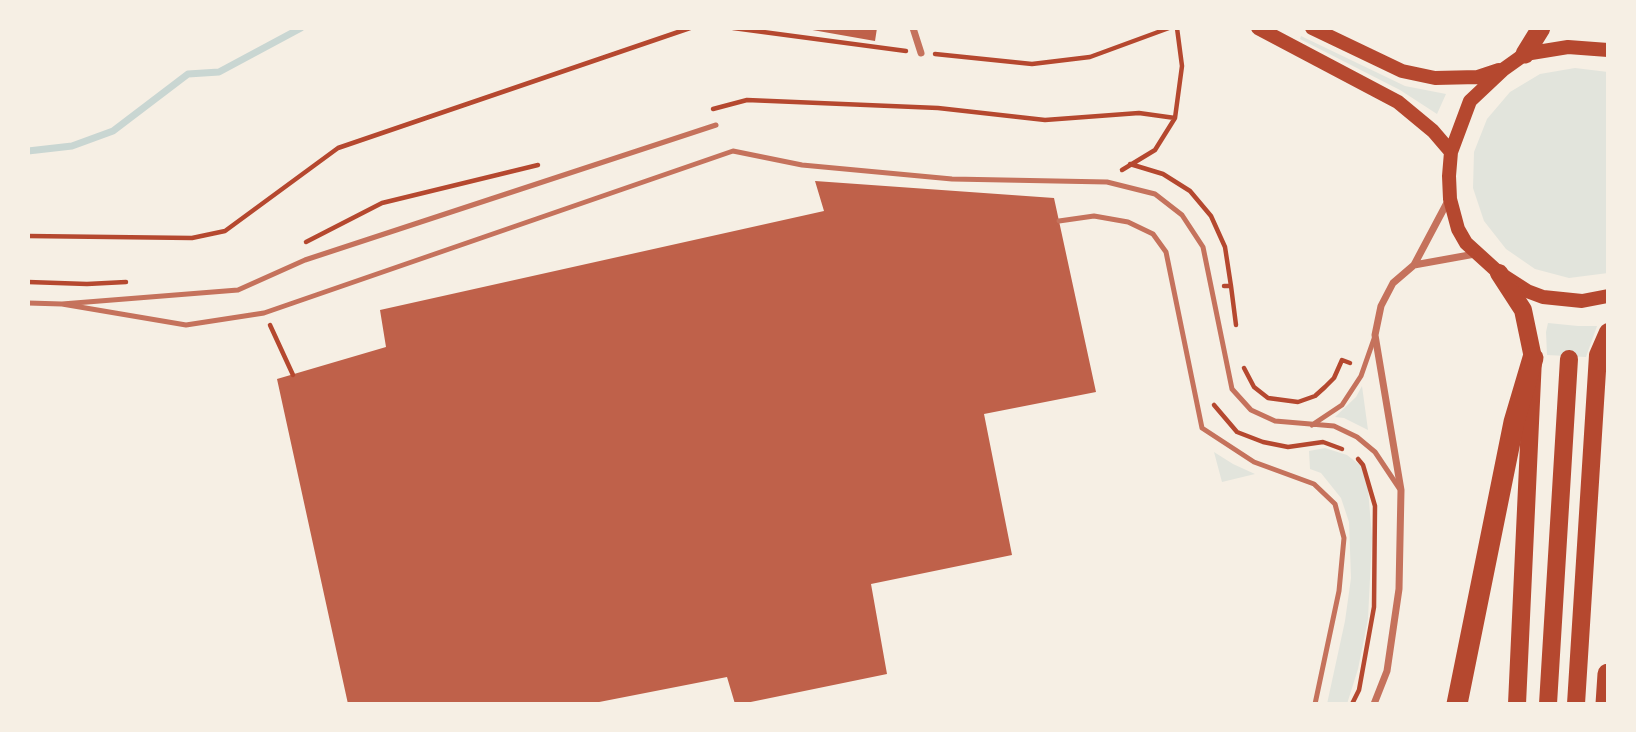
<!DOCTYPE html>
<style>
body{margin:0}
#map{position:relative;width:1636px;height:732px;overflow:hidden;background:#f6efe4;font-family:Jost,sans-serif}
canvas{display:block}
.frame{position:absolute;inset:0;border:30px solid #f6efe4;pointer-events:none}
</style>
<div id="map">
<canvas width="1636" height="732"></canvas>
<div class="frame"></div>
</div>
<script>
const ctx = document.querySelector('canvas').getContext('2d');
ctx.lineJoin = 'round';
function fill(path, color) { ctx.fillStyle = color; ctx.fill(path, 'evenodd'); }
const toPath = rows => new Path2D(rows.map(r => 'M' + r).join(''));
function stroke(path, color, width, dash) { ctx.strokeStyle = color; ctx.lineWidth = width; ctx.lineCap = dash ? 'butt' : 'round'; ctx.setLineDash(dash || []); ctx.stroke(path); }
const green = toPath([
 [1301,36,1405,86,1446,94,1437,114,1400,90,1300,39],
 [1575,68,1608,72,1608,273,1569,278,1535,269,1506,249,1484,221,1473,188,1474,152,1487,119,1510,92,1540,74],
 [1548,323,1578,326,1597,326,1586,357,1547,355,1546,332],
 [1362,386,1368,430,1344,418,1335,417,1356,397],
 [1325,448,1347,455,1361,466,1368,489,1372,537,1368,619,1358,669,1347,704,1327,704,1345,621,1351,578,1349,522,1341,498,1321,473,1310,469,1309,451],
 [1214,452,1233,464,1255,474,1222,482]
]);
const stream = toPath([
 [28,151,72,146,113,131,188,74,219,72,301,28]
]);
const building = toPath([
 [801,28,877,28,875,41],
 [815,181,1054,198,1096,392,984,414,1012,555,871,584,887,674,741,704,735,704,727,677,589,704,348,704,277,379,386,347,380,310,824,211]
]);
const path = toPath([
 [733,28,906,51],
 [935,54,1032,64,1090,57,1169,28],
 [713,109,747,100,938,108,1045,120,1139,113,1175,118],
 [1130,164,1163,174,1190,191,1211,216,1225,247,1231,286],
 [1122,170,1155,150,1175,118,1182,66,1177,28],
 [28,236,192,238,225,231,338,148,690,28],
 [306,242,382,203,538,165],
 [28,282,87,284,126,282],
 [1224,286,1231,286,1236,325],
 [270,325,293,375],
 [1244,368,1254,387,1268,398,1298,402,1315,396,1325,387,1334,378,1342,360,1350,363],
 [1214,405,1237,432,1263,442,1288,447,1323,442,1342,449],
 [1352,704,1359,690,1374,607,1375,506,1363,465,1358,459]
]);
const service = toPath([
 [1059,221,1094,216,1128,222,1153,234,1166,252,1202,428,1254,462,1314,484,1335,504,1344,538,1339,591,1315,704],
 [28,303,62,304,238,290,305,260,716,125],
 [62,304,186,325,264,313,733,151,802,165,952,179,1107,182,1155,194,1182,215,1203,247,1232,389,1251,410,1275,421,1334,426,1357,437,1375,452,1399,488],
 [1312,425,1342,405,1361,376,1375,336]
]);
const minor = toPath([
 [913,28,921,53],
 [1414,265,1475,254],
 [1374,704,1387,671,1399,589,1401,490,1375,335,1381,306,1393,283,1414,265,1449,199]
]);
const secondary = toPath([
 [1258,28,1398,102,1433,131,1451,152],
 [1312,28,1402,71,1435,78,1478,77,1499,70],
 [1608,50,1568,47,1525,54,1504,69,1470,101,1451,152,1449,176,1450,199,1458,229,1466,243,1499,273,1527,291,1543,297,1582,301,1608,296]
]);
const primary = toPath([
 [1499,273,1523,310,1533,358,1517,704],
 [1548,704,1569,359],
 [1576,704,1598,355,1608,332]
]);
const trunk = toPath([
 [1525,54,1541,28]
]);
const motorway = toPath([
 [1457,704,1514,422,1533,358],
 [1606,704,1608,674]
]);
fill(green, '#e2e4dc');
stroke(stream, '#c9d6d2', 7);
fill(building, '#bf614a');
stroke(path, '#b5482f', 4.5);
stroke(service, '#c5725c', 5);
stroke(minor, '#c5725c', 7);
stroke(secondary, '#b5482f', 14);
stroke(primary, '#b5482f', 18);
stroke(trunk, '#b5482f', 19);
stroke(motorway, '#b5482f', 21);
</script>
